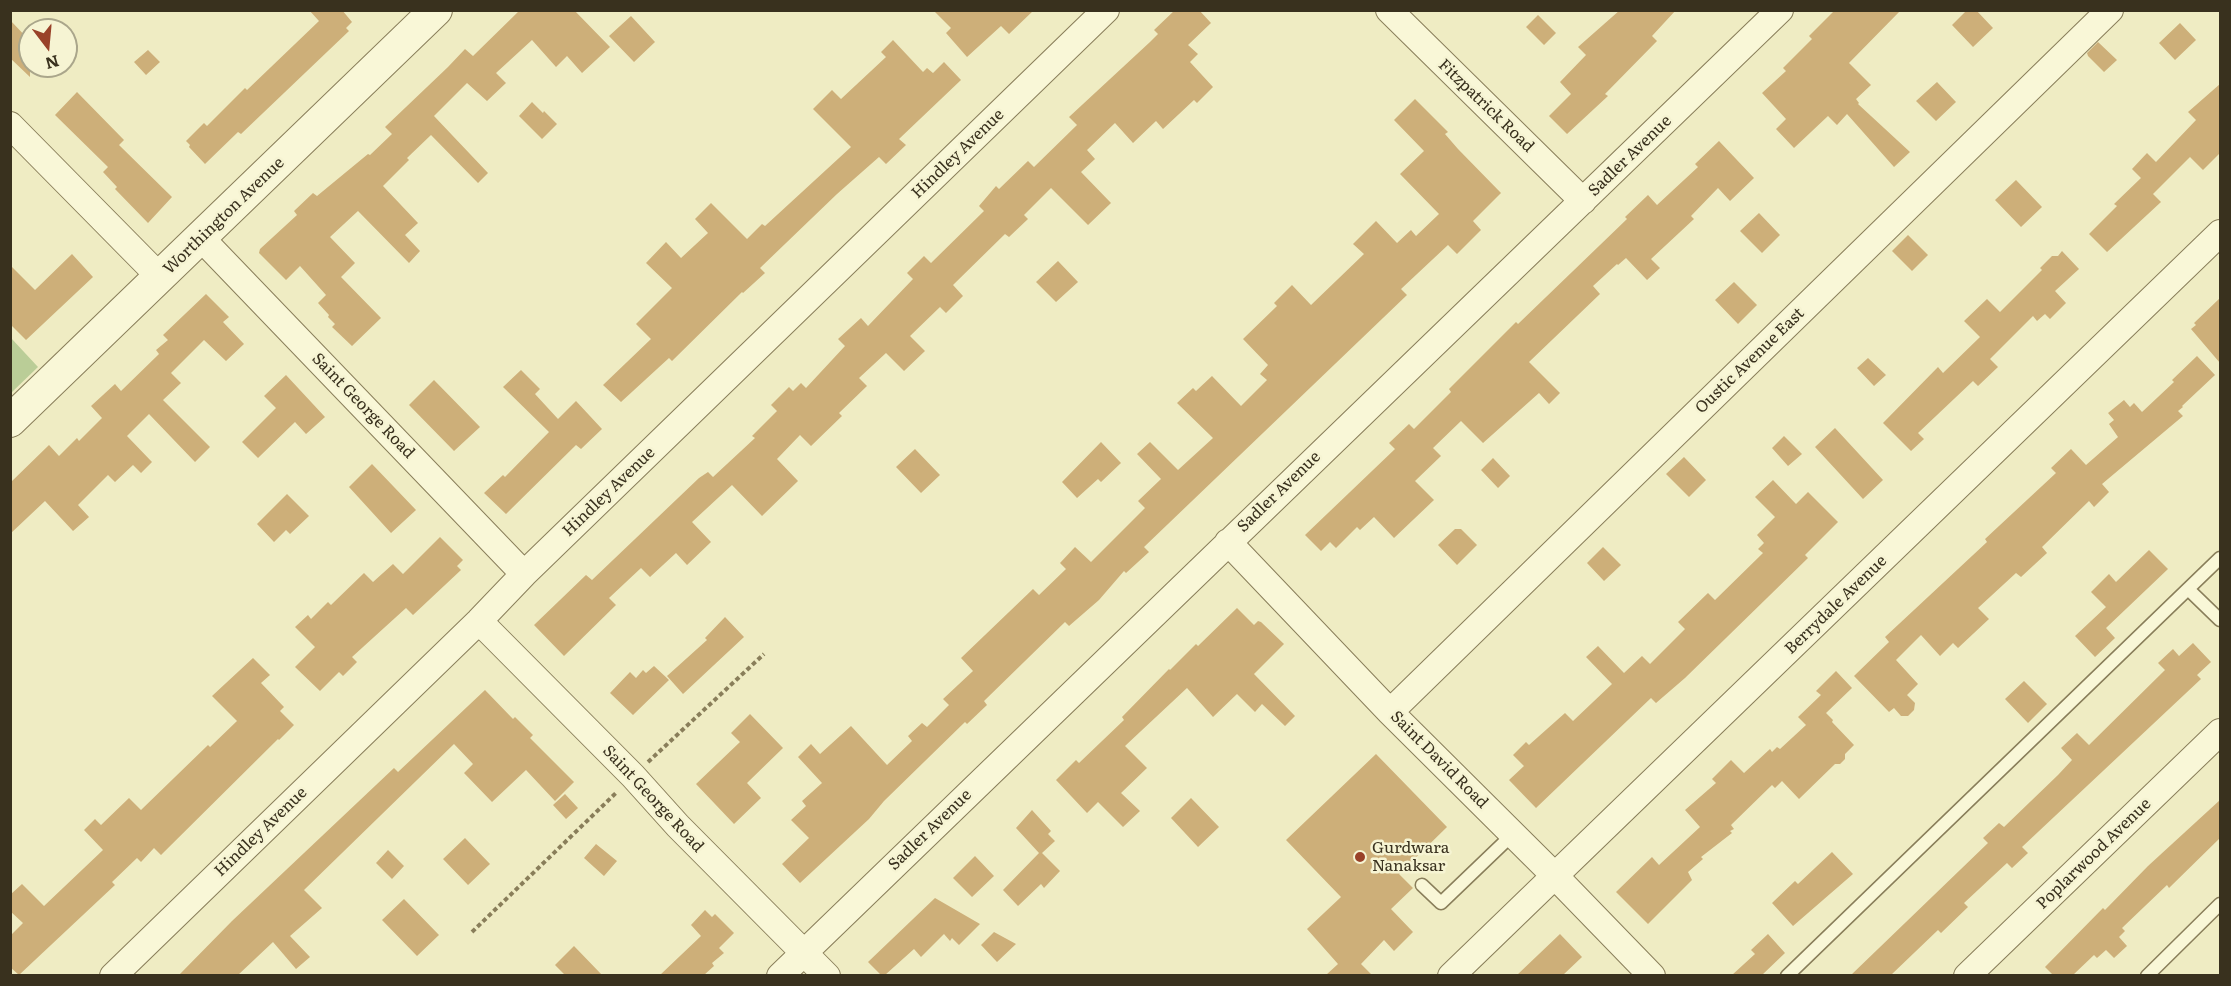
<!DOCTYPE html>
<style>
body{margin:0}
#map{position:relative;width:2231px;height:986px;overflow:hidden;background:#efecc3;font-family:Literata,serif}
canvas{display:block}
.frame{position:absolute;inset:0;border:12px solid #39311e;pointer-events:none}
.north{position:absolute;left:18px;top:18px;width:60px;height:60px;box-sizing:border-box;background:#f6f4d3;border:2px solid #aaa68b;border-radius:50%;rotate:164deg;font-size:16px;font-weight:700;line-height:24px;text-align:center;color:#39311e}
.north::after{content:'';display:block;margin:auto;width:21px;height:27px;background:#994229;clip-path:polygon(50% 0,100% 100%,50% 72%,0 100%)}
</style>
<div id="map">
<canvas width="2231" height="986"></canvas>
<div class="frame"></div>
<div class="north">N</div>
</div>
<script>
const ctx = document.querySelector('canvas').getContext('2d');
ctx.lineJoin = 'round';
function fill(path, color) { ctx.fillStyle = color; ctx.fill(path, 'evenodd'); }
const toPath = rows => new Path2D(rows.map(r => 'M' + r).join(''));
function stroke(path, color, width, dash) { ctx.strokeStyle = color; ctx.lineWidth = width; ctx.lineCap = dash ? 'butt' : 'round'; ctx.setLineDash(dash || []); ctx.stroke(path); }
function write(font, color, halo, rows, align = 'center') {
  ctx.font = font + ' Literata,serif'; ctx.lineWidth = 5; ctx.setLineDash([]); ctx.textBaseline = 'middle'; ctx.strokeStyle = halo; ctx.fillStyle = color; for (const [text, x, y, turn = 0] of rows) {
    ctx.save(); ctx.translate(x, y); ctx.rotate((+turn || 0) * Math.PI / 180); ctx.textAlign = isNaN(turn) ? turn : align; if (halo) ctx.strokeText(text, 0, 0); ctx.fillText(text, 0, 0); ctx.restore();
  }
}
const green = toPath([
 [11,338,38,367,11,393]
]);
const building = toPath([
 [309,10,342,10,352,22,346,28,349,31,241,134,238,132,205,164,189,147,190,145,186,141,204,123,207,126,245,88,247,90,319,21],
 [520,10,574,10,610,47,582,73,567,56,556,67,532,40,496,73,506,83,487,101,467,83,434,116,488,173,478,183,431,135,407,158,409,160,383,186,418,223,405,235,420,251,409,263,358,211,330,237,355,263,341,277,381,318,352,346,332,327,335,324,328,317,329,315,318,303,326,295,300,266,286,280,259,253,260,249,297,215,294,211,313,193,317,196,368,154,370,155,392,134,385,127,448,67,465,49,473,56],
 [933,10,1034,10,1009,34,1001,26,967,57,946,33,951,28],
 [1175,10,1199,10,1211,23,1188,45,1198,54,1190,62,1213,87,1197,103,1194,100,1163,129,1156,121,1133,143,1115,123,1087,150,1095,159,1081,172,1111,203,1088,225,1051,188,1024,215,1028,219,1009,237,1005,234,953,285,963,296,946,313,940,307,910,336,925,351,904,371,886,353,859,378,867,386,839,413,842,416,811,446,800,435,777,459,798,481,762,516,732,485,692,522,711,542,687,565,676,553,650,577,641,568,609,598,616,605,564,656,534,625,586,575,592,580,699,478,708,472,713,477,755,438,752,436,777,411,771,405,789,387,793,391,801,383,806,388,845,346,838,339,861,318,868,326,913,279,907,273,924,256,931,263,984,211,979,206,996,186,999,189,1028,161,1034,167,1077,125,1069,117,1150,42,1158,34,1154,30],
 [1620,10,1676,10,1652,36,1657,41,1605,94,1608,96,1567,134,1549,116,1571,94,1560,82,1586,55,1578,47],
 [1835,10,1901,10,1849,63,1871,85,1856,99,1859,103,1858,104,1910,152,1894,167,1847,114,1837,125,1828,116,1794,148,1776,129,1786,119,1762,93,1786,71,1783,68,1812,39,1809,36],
 [1967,10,1976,10,1993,28,1973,47,1952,25],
 [1538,15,1556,33,1544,45,1526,27],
 [631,16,655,42,634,62,609,36],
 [10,20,30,41,30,77,10,58],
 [2180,23,2196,40,2175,60,2159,43],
 [893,40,923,72,927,68,933,73,944,62,961,80,899,139,906,145,886,164,879,157,837,194,760,268,765,273,743,293,742,292,672,361,669,358,621,402,603,385,651,339,636,324,672,288,646,263,666,242,681,258,708,233,695,219,711,203,747,239,762,224,765,226,851,147,813,109,832,90,841,99,886,57,881,52],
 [2098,42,2117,60,2104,72,2088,56,2087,53],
 [148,50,160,62,146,75,134,62],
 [1937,82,1956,102,1936,121,1916,101],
 [2220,84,2220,153,2203,170,2190,157,2153,194,2161,202,2107,252,2089,234,2117,206,2114,204,2141,178,2132,169,2147,153,2156,162,2196,120,2188,112],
 [77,92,124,140,119,145,172,197,148,223,115,189,117,187,103,172,108,167,55,115],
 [1415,99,1448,132,1445,134,1458,149,1501,193,1473,221,1481,230,1457,254,1448,245,1401,289,1407,295,1144,547,1149,552,1126,573,1124,571,1099,600,1069,626,1065,622,984,701,987,705,967,724,965,722,884,801,869,819,800,883,782,864,809,838,791,820,806,806,802,801,822,783,798,757,811,744,820,754,851,726,887,765,912,741,908,736,922,723,927,727,949,705,943,699,973,671,961,658,1033,589,1039,595,1066,569,1060,563,1075,547,1091,562,1145,508,1138,501,1161,479,1137,454,1150,442,1178,470,1213,438,1177,403,1193,388,1196,391,1212,376,1241,406,1267,380,1260,374,1268,365,1243,339,1277,306,1274,303,1292,285,1311,305,1364,254,1353,244,1376,221,1397,243,1411,230,1416,236,1439,214,1400,174,1424,151,1394,120],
 [532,102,543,113,544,111,557,124,542,139,519,116],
 [1719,141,1754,178,1730,201,1718,188,1691,216,1694,219,1651,259,1660,268,1647,280,1626,258,1618,265,1617,264,1593,286,1600,294,1529,362,1560,393,1549,404,1539,393,1483,443,1461,421,1433,448,1441,456,1415,481,1434,500,1394,538,1374,517,1360,530,1357,527,1336,548,1330,542,1321,551,1305,535,1395,449,1389,443,1409,424,1414,429,1451,392,1449,389,1516,322,1518,324,1627,219,1625,217,1648,195,1657,205,1698,167,1695,164],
 [2016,180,2042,207,2021,227,1995,200],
 [1759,213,1780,235,1762,253,1740,231],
 [1908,235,1928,255,1912,271,1892,251],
 [2062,251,2079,269,2055,291,2066,303,2050,319,2045,314,2037,321,2033,316,1990,359,1998,367,1978,386,1973,381,1918,433,1924,439,1911,451,1883,423,1938,367,1943,373,1980,337,1964,321,1987,299,2000,312,2042,270,2040,268,2052,256,2058,256],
 [72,254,93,277,26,340,10,324,10,265,35,290],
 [1058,261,1078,282,1056,302,1036,282],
 [1734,282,1757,305,1738,324,1715,300],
 [206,294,229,317,223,322,244,344,226,361,204,340,171,373,181,383,163,400,210,447,195,462,149,414,127,436,152,462,141,473,133,465,115,482,108,475,78,505,89,517,73,531,45,501,10,534,10,483,49,445,59,456,77,438,79,441,102,418,91,406,115,384,121,391,159,354,156,350,168,340,163,335],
 [2220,298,2220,363,2191,329,2196,325,2194,323],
 [2197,356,2215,375,2182,406,2183,407,2178,411,2183,416,2102,484,2109,492,2094,507,2089,501,2042,547,2047,553,2021,577,2016,573,1978,608,1989,619,1958,648,1953,643,1940,656,1921,635,1896,660,1918,684,1907,695,1915,703,1914,710,1908,716,1901,716,1894,708,1889,712,1854,676,1889,642,1885,637,1987,542,1985,539,2056,473,2051,468,2071,449,2086,465,2118,437,2109,424,2114,420,2108,413,2124,400,2130,407,2134,403,2142,412,2174,382,2172,380],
 [1868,358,1886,375,1874,386,1857,368],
 [521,370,540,389,535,394,558,419,576,401,602,429,581,449,576,445,506,514,484,493,503,475,505,477,549,432,503,387],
 [286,375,325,417,306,434,295,422,258,458,242,442,276,408,264,396],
 [434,380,480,427,454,451,409,405],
 [1835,428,1883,480,1863,499,1815,447],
 [1784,436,1802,454,1788,466,1772,448],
 [1101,442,1121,463,1101,482,1098,479,1077,498,1062,482],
 [915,449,940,475,921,493,896,467],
 [1684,457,1706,480,1689,497,1666,474],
 [1493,458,1510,476,1498,488,1481,470],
 [372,464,416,510,391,533,349,487],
 [1773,480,1796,504,1808,492,1838,522,1805,555,1808,558,1685,678,1656,703,1651,698,1536,808,1509,780,1524,766,1513,755,1526,742,1529,745,1565,713,1573,721,1612,684,1586,657,1598,646,1624,673,1642,656,1650,664,1685,629,1678,622,1708,593,1715,600,1763,553,1758,549,1764,543,1757,535,1775,517,1755,497],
 [287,494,309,516,290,534,286,530,274,542,257,524],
 [1455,529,1461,529,1477,545,1457,565,1438,545],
 [440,537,463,560,457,566,461,570,413,615,406,608,352,657,357,662,343,676,339,672,320,691,295,667,315,647,295,627,308,615,311,619,328,602,331,605,364,573,373,582,393,564,403,574],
 [1603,547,1621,565,1604,581,1587,563],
 [2149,550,2168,569,2106,628,2115,638,2095,657,2075,636,2106,607,2091,592,2109,574,2116,582],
 [1237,608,1254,625,1258,621,1261,622,1284,644,1254,674,1295,716,1285,726,1262,704,1255,712,1237,694,1213,717,1187,688,1125,746,1147,768,1121,793,1140,811,1123,827,1098,802,1087,813,1056,780,1076,760,1079,763,1124,720,1122,717,1169,669,1170,670,1196,644,1198,646],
 [725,617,744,637,683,694,667,676,707,640,705,638],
 [2193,643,2211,662,2197,675,2201,679,2022,847,2028,853,2012,868,2007,863,1964,903,1968,907,1941,933,1938,930,1891,975,1851,975,1988,843,1983,838,1999,823,2004,827,2058,775,2072,760,2061,748,2077,733,2089,745,2165,670,2158,663,2173,649,2179,656],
 [253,658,270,675,261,683,284,707,280,711,294,725,279,740,278,739,161,855,154,848,141,862,137,858,112,882,115,885,19,975,10,967,10,936,23,923,10,911,10,895,22,884,44,906,103,850,84,830,95,819,101,825,129,798,141,810,208,745,210,747,237,721,212,696],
 [654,666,669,680,633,715,610,693,630,672,636,678,643,670,646,673],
 [1836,671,1852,688,1826,713,1833,720,1832,722,1854,745,1845,754,1845,759,1840,764,1835,764,1799,799,1782,781,1775,788,1772,785,1731,825,1734,829,1730,831,1732,833,1701,857,1703,859,1688,872,1692,880,1648,924,1616,892,1652,857,1659,865,1700,827,1685,810,1716,783,1712,779,1731,760,1744,773,1770,749,1772,752,1777,747,1780,749,1806,725,1798,717,1821,695,1816,691],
 [2024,681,2047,704,2028,723,2005,699],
 [485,690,513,719,515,717,533,735,530,738,574,782,555,801,526,770,492,802,464,773,473,764,454,744,304,890,322,908,290,936,310,957,296,969,273,942,238,975,179,975,232,921,394,768,398,772],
 [750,714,783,748,747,783,761,798,734,824,696,784,740,742,731,733],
 [1376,754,1447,827,1399,874,1413,888,1391,909,1413,932,1394,951,1384,940,1361,964,1372,975,1326,975,1338,964,1307,929,1341,897,1286,840],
 [565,794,578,808,566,819,553,805],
 [1191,798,1219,827,1198,847,1171,818],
 [2220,800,2220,838,2169,888,2167,885,2122,928,2125,931,2119,937,2127,946,2114,958,2106,950,2097,958,2094,955,2073,975,2053,975,2045,967,2103,908,2105,910,2148,866],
 [1032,810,1051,831,1048,834,1055,841,1042,853,1060,871,1044,888,1041,884,1018,906,1003,890,1039,853,1016,828],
 [465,838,490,864,468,885,443,859],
 [596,844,617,861,604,876,584,858],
 [388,850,404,866,392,879,376,863],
 [1832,852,1853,874,1793,926,1772,903,1795,881,1798,884],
 [975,856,994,876,972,897,953,878],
 [935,898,980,924,959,945,952,938,950,941,944,934,921,957,914,949,885,975,881,975,868,962],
 [404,899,439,935,417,956,382,920],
 [705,910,712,917,715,914,734,933,719,948,724,953,712,963,714,966,704,975,660,975,701,936,691,925],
 [994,932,1016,944,997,962,981,945],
 [1560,934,1582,957,1563,975,1517,975],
 [1768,934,1785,953,1762,975,1732,975,1755,954,1751,950],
 [574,946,602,975,565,975,555,965]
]);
const path = toPath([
 [648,762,764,654],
 [472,932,617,792]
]);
const service = toPath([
 [2188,589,2220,620],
 [1422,885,1441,903,1513,834],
 [1787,976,2220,558],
 [2147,976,2220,904]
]);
const minor = toPath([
 [1389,10,1583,201],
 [10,125,160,277],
 [201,238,524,574],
 [1228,542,1390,712,1555,876,1652,976],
 [479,621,633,776,678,826,827,976],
 [1390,712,2110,10],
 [113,976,479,621,524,574,1106,10],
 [780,976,1780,10],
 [1451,976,2220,233],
 [1967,976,2220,732]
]);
const tertiary = toPath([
 [10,421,436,10]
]);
const markers = [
 [1360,857,6,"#994229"]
];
const streetNames = [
 ["Fitzpatrick Road",1486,106,44],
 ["Hindley Avenue",958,154,-44],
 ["Sadler Avenue",1630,156,-44],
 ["Worthington Avenue",224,216,-44],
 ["Oustic Avenue East",1750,361,-44],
 ["Saint George Road",363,406,46],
 ["Hindley Avenue",609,492,-44],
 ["Sadler Avenue",1279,492,-44],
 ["Berrydale Avenue",1836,605,-44],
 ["Saint David Road",1439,760,45],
 ["Saint George Road",653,799,47],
 ["Sadler Avenue",930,830,-44],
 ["Hindley Avenue",261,832,-44],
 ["Poplarwood Avenue",2094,854,-44]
];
const poiNames = [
 ["Gurdwara",1372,848],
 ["Nanaksar",1372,866]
];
fill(green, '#bacd97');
fill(building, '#cdaf79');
stroke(service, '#897e5a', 15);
stroke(minor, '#897e5a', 28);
stroke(tertiary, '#897e5a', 34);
stroke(path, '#897e5a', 4, [4.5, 3]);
stroke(service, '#f9f7d7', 12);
stroke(minor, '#f9f7d7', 26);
stroke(tertiary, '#f9f7d7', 32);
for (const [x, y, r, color] of markers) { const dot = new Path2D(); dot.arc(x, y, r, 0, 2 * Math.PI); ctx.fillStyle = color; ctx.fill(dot); stroke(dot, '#f6f4d3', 2); }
write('16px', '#39311e', '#f6f4d3', streetNames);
write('16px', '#39311e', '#f6f4d3', poiNames, 'left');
</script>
